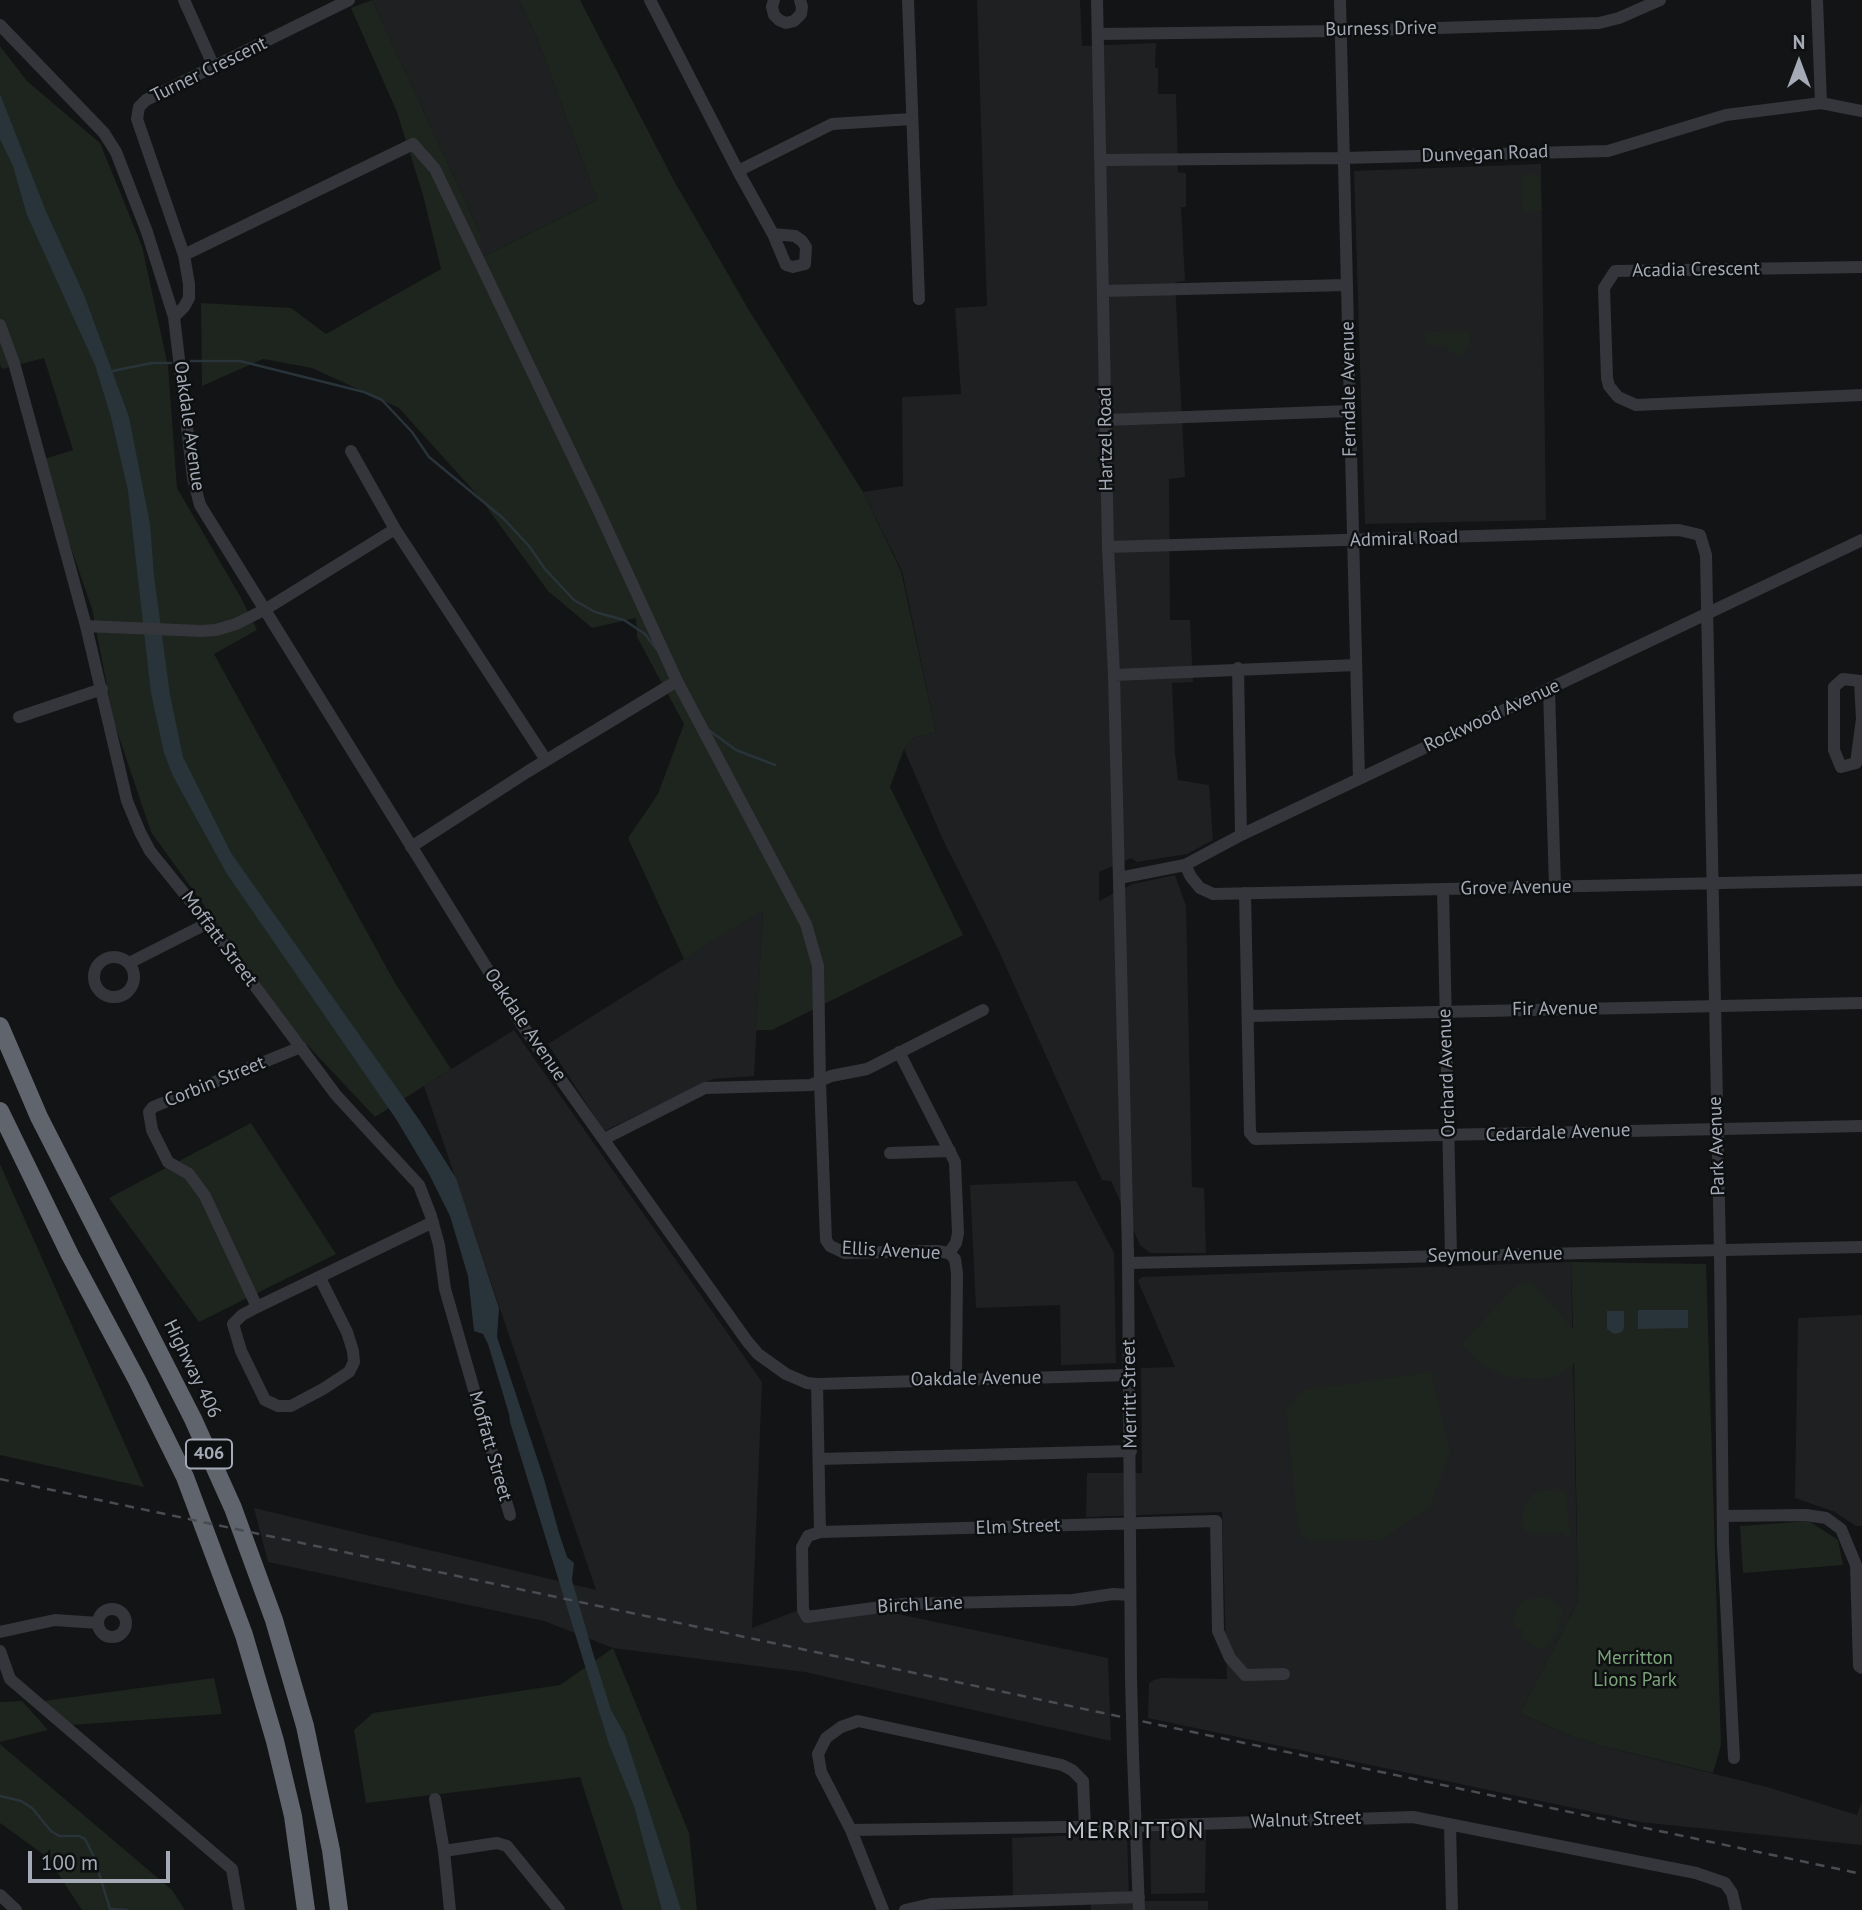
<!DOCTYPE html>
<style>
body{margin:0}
#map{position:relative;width:1862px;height:1910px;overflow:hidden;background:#131415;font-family:"PT Sans",sans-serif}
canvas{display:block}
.north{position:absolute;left:1764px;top:28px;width:70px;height:70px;-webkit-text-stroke:5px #0e0f10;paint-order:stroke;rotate:0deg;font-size:19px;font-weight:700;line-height:28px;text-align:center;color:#a4abb7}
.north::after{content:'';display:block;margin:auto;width:24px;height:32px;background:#a4abb7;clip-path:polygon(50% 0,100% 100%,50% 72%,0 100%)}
.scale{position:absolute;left:28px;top:1851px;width:142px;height:32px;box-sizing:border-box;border:4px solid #a4abb7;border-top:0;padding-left:9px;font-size:21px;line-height:24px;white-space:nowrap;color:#a4abb7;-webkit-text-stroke:5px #0e0f10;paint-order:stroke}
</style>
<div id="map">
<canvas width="1862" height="1910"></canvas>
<div class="north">N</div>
<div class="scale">100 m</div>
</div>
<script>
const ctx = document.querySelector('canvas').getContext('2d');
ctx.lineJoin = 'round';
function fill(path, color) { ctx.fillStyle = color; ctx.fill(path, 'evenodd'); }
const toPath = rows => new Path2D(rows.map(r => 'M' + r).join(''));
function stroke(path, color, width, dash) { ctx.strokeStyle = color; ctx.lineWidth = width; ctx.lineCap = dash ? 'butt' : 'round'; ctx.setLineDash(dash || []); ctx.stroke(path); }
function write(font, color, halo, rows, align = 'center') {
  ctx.font = font + ' "PT Sans",sans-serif'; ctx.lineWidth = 5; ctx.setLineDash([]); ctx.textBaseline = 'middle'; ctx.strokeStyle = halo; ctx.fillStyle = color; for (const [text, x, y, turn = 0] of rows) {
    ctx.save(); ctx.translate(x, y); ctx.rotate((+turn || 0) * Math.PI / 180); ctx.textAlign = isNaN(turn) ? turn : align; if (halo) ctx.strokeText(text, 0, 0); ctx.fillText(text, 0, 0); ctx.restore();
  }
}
const built = toPath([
 [372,0,519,0,537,38,597,200,480,258,480,233],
 [977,0,1080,0,1082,46,1156,43,1155,68,1158,68,1158,94,1176,94,1178,172,1186,173,1186,207,1181,207,1185,281,1175,282,1185,477,1169,479,1170,620,1190,620,1193,682,1172,683,1175,752,1178,780,1209,785,1213,840,1187,854,1137,862,1131,858,1099,872,1099,901,1133,884,1175,875,1186,906,1192,1187,1204,1188,1206,1253,1150,1253,1140,1245,1111,1181,1102,1180,997,947,943,840,904,749,913,738,936,732,902,571,863,492,903,486,902,397,961,394,955,308,987,306],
 [1541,164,1546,520,1365,524,1354,171],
 [763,909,754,1076,713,1079,604,1131,548,1044],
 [514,1030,762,1382,752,1628,796,1611,893,1613,1108,1658,1111,1741,805,1672,613,1648,544,1621,268,1562,254,1508,596,1590,424,1086],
 [1076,1181,1114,1253,1116,1363,1061,1365,1060,1305,976,1308,970,1185],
 [1571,1262,1578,1601,1520,1713,1565,1734,1598,1745,1767,1787,1857,1815,1862,1802,1862,1845,1640,1822,1148,1718,1149,1683,1154,1680,1162,1678,1227,1679,1222,1512,1086,1517,1087,1473,1142,1473,1141,1368,1175,1367,1138,1281,1142,1277],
 [1862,1315,1862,1526,1856,1526,1835,1512,1795,1498,1798,1318],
 [1206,1830,1205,1893,1151,1894,1150,1832],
 [1127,1833,1129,1901,1208,1901,1208,1910,1091,1910,1091,1896,1013,1896,1012,1838]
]);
const green = toPath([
 [372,0,480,233,480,258,597,200,537,38,519,0,580,0,673,179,750,312,863,492,901,571,936,732,913,738,904,749,890,787,963,935,772,1030,756,1030,763,910,684,959,628,838,658,794,684,724,637,637,636,618,592,628,548,591,480,498,399,408,312,368,263,359,202,386,201,303,291,308,326,334,441,269,423,195,397,112,351,8],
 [0,46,27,81,100,143,142,246,168,366,177,488,240,596,257,630,214,654,395,983,451,1069,375,1117,296,1033,151,832,114,722,92,609,41,460,73,450,44,358,2,369,0,364],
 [1539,174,1542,211,1523,212,1521,175],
 [1469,331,1469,345,1461,356,1448,351,1447,346,1426,345,1425,332],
 [251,1123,336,1254,199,1322,109,1198],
 [0,1164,144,1487,0,1455],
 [1571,1262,1706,1264,1721,1745,1713,1773,1598,1745,1565,1734,1520,1713,1578,1601,1574,1363,1555,1377,1542,1379,1507,1377,1483,1365,1461,1344,1518,1284,1532,1282,1573,1329],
 [1431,1372,1450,1453,1429,1508,1380,1540,1313,1541,1299,1534,1286,1411,1304,1390],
 [1546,1489,1566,1492,1569,1527,1572,1533,1568,1538,1560,1533,1526,1533,1522,1523,1524,1507,1532,1494],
 [1809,1521,1838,1540,1843,1565,1743,1573,1740,1526],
 [1535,1597,1549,1598,1564,1612,1557,1625,1561,1627,1546,1648,1540,1649,1520,1637,1523,1631,1512,1624,1516,1610,1523,1601],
 [613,1648,689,1833,697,1910,623,1910,580,1777,366,1803,354,1730,373,1713,560,1685],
 [214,1678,222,1714,72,1725,43,1701],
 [22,1701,48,1730,0,1742,0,1702],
 [0,1744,172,1890,185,1910,82,1910,47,1857,0,1823]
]);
const water = toPath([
 [0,94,45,209,84,295,129,417,150,524,154,576,170,695,183,757,231,853,420,1121,456,1178,499,1308,497,1337,544,1479,559,1533,567,1557,574,1563,572,1580,593,1653,611,1710,625,1735,681,1910,662,1910,634,1806,609,1744,510,1422,509,1414,488,1344,483,1334,474,1331,468,1276,450,1216,429,1174,396,1119,227,874,173,776,164,753,151,693,128,491,111,417,95,365,27,215,13,166,0,139],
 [1638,1310,1688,1310,1688,1328,1638,1329],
 [1607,1311,1624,1311,1624,1328,1622,1332,1614,1334,1607,1329]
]);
const stream = toPath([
 [191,361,240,361,364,392,382,400,412,432,429,457,503,518,529,546,545,569,574,600,595,612,624,620,645,634,657,650],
 [112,371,152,363,171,363],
 [710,731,736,750,775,765],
 [0,1796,21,1801,32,1808,51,1831,59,1836,79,1836,85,1839,94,1857,110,1909,127,1910]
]);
const minor = toPath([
 [184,0,214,67],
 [650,0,738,171,773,234,786,265,793,267,805,264,806,247,802,241,795,236,773,234],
 [774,0,772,7,774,15,779,20,786,23,794,21,801,14,802,7,800,0],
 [908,0,919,299],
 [1097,0,1108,547,1114,675,1128,1254,1131,1679],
 [1340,0,1359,779],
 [1817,0,1821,103],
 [0,25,104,133,116,152,147,232,174,317,193,478,200,505,522,1025,747,1341,758,1354,786,1374,807,1383,817,1384,1129,1375],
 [1098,34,1340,31,1599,23,1619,18,1660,0],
 [1102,160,1343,158,1608,151,1726,115,1821,103,1862,111],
 [738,171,832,124,911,119],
 [184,255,413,144,435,169,597,507,677,681,806,924,818,966,820,1082,826,1240,830,1246,845,1253,937,1251,949,1253,955,1259,957,1273,956,1379],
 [1862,267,1615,271,1604,288,1607,378,1609,386,1618,397,1636,405,1862,395],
 [1104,291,1346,285],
 [174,317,184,307,189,298,189,284,184,255,137,119,139,107,146,100,349,0],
 [0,325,14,363,86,626,127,801,140,832,150,851,208,923,336,1095,419,1185,431,1216,439,1245,445,1289,510,1515],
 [1106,420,1349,411],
 [351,451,395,529,546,760],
 [1108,547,1679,530,1700,535,1706,555,1720,1252,1723,1544,1734,1758],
 [86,626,201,631,216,630,236,624,266,609,395,529],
 [1238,668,1241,835],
 [1114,675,1356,665],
 [1843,679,1860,681,1862,719,1856,763,1841,767,1834,750,1834,687,1843,679],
 [1549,690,1555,887],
 [19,717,102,689],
 [411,847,527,772,677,681],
 [1185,865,1191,877,1200,888,1213,894,1862,880],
 [1119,878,1185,865,1241,835,1862,540],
 [1443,889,1451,1256],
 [1245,893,1250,1133,1255,1139,1862,1126],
 '94 977a20 20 0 1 1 40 0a20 20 0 1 1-40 0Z',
 [129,963,208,923],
 [1249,1016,1862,1003],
 [899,1052,955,1162,958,1233,956,1243,949,1253],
 [604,1139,705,1088,811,1085,831,1076,867,1069,983,1010],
 [890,1153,950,1151],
 [1128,1263,1862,1247],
 [320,1278,347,1332,353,1351,354,1362,349,1372,323,1389,291,1406,278,1406,265,1400,241,1351,233,1324,242,1315,257,1307,433,1222],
 [257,1307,205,1196,189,1174,168,1162,152,1130,149,1112,153,1107,301,1047],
 [817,1384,820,1532],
 [819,1459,1131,1451],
 [1723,1516,1806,1515,1826,1518,1841,1529,1856,1565,1859,1666,1862,1668],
 [1130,1595,1113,1594,1073,1600,903,1604,807,1617,803,1610,802,1547,808,1536,820,1532,1216,1521,1218,1631,1230,1658,1245,1675,1284,1674],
 '98 1623a14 14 0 1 1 28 0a14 14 0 1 1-28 0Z',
 [0,1632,55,1620,98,1623],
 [0,1651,10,1679,232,1869,239,1910],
 [1133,1756,1139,1910],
 [435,1799,444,1851,450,1910],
 [1450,1824,1452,1910],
 [851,1830,1136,1826,1413,1817,1696,1873,1725,1883,1732,1893,1736,1910],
 [444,1851,497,1843,507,1846,559,1910],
 [0,1895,16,1910],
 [883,1910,851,1830,821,1772,818,1754,826,1738,841,1727,858,1721,1062,1765,1072,1770,1083,1781,1085,1827],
 [905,1910,931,1904,1139,1897]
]);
const highway = toPath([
 [0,1026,39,1117,193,1419,233,1508,274,1620,305,1726,331,1850,339,1910],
 [0,1111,70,1255,137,1380,185,1477,244,1635,275,1741,293,1816,306,1910]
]);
const rail = toPath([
 [0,1479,1862,1874]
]);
const minorBridge = toPath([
 [1131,1679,1133,1756]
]);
const shields = [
 [209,1454,46]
];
const shieldNames = [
 ["406",209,1454]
];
const streetNames = [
 ["Burness Drive",1381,29,-1],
 ["Turner Crescent",209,70,-26],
 ["Dunvegan Road",1485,154,-2],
 ["Acadia Crescent",1696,270,-1],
 ["Ferndale Avenue",1349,389,-91],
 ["Oakdale Avenue",189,426,82],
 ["Hartzel Road",1106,439,-91],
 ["Admiral Road",1404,539,-2],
 ["Rockwood Avenue",1492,716,-25],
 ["Grove Avenue",1516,888,-1],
 ["Moffatt Street",219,939,53],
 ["Fir Avenue",1555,1009,-1],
 ["Oakdale Avenue",525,1025,56],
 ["Orchard Avenue",1447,1073,-92],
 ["Corbin Street",215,1082,-22],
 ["Cedardale Avenue",1558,1133,-2],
 ["Park Avenue",1717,1146,-92],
 ["Ellis Avenue",891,1251,3],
 ["Seymour Avenue",1495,1255,-1],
 ["Highway 406",192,1369,64],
 ["Oakdale Avenue",976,1379,-1],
 ["Merritt Street",1130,1394,-91],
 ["Moffatt Street",490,1446,74],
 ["Elm Street",1018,1527,-2],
 ["Birch Lane",920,1605,-3],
 ["Walnut Street",1306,1820,-2]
];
const parkNames = [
 ["Merritton",1635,1659],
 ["Lions Park",1635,1681]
];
const quarterNames = [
 ["MERRITTON",1136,1831]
];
fill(built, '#1f2022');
fill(green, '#1d251e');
fill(water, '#29333a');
stroke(stream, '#29333a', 2.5);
stroke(minor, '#34363b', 12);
stroke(highway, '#60646c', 18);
stroke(rail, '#494c52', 2.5, [9, 7]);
stroke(minorBridge, '#34363b', 12);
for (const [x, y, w] of shields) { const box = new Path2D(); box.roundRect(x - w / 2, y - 14.5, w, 29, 5); ctx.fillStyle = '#0e0f10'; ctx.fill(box); stroke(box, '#a4abb7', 2); }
write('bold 18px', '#a4abb7', null, shieldNames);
write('19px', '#a4abb7', '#0e0f10', streetNames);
write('19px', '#7aa37a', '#0e0f10', parkNames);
ctx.letterSpacing = '2px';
write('23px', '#c5cad2', '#0e0f10', quarterNames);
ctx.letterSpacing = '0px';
</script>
